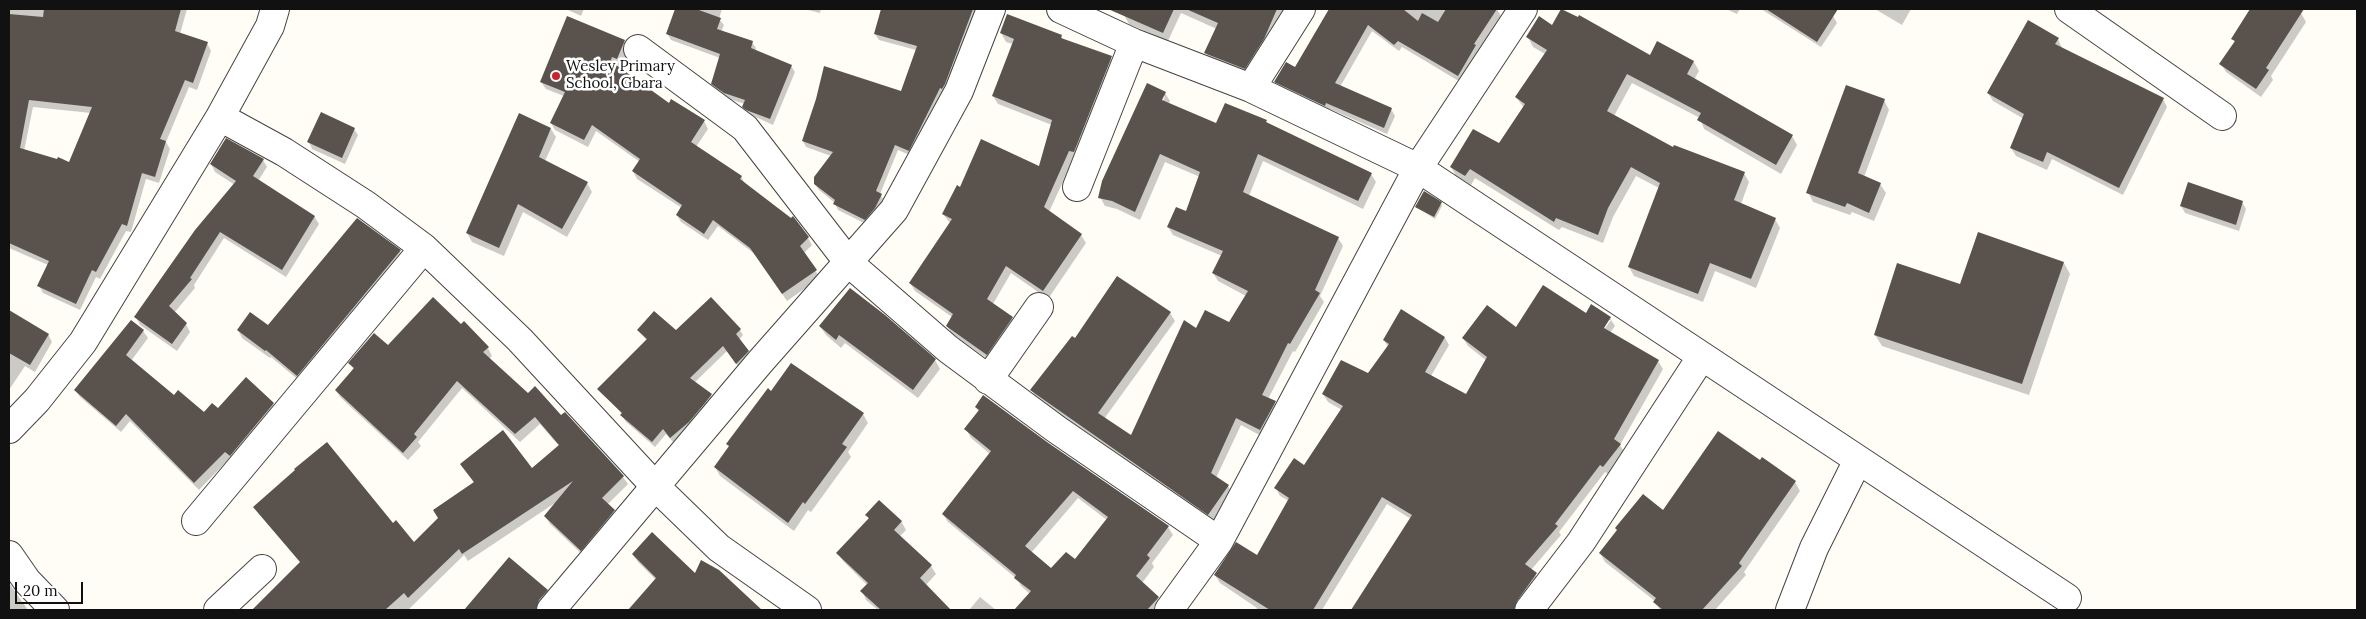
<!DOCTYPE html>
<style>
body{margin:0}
#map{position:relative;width:2366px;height:619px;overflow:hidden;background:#fffdf5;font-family:Lora,serif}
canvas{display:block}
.frame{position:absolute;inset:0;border:10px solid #111;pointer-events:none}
.scale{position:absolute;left:15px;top:582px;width:68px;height:22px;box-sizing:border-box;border:2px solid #111;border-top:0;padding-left:6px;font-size:15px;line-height:18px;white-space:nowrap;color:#111;-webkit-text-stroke:4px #fff;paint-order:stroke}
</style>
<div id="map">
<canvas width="2366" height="619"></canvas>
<div class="frame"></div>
<div class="scale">20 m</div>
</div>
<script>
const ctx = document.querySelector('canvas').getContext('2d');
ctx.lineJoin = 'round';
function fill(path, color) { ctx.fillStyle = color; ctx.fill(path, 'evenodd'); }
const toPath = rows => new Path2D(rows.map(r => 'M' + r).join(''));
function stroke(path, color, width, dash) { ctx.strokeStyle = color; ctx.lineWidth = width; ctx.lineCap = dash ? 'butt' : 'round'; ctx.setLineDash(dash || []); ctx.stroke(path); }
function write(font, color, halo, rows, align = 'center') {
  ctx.font = font + ' Lora,serif'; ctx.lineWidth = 5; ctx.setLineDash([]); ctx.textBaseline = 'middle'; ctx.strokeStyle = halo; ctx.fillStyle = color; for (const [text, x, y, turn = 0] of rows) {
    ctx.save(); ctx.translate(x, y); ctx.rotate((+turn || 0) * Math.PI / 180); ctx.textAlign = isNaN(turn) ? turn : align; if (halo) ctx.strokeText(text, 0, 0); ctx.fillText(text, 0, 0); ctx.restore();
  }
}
const shadow = toPath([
 [9,9,187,9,180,34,207,43,211,51,197,90,189,87,166,142,170,149,159,183,146,179,131,232,126,231,100,279,96,277,80,310,43,293,39,286,48,265,9,248],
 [33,107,91,113,70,164,24,151],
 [566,9,584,9,581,16],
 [676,9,722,9,719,19,724,25,721,32,752,42,756,48,755,51,791,66,795,72,773,125,747,113,745,104,729,99,716,90,713,83,720,58,671,40,667,33],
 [804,9,821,9,820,13],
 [882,9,977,9,948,91,912,156,898,150,880,194,884,201,868,225,838,210,835,203,819,190,815,184,831,156,806,147,803,141,901,93,916,50,879,40,875,34],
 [1127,9,1286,9,1250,77,1211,62,1206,53,1217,29,1181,13,1168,41,1129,24,1124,15],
 [1337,9,1497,9,1501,16,1478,51,1480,53,1462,83,1402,47,1399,51,1372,31,1340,87,1391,109,1395,116,1387,134,1330,109,1329,112,1279,88,1275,82,1296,69],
 [1562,9,1650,57,1694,62,1699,71,1694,80,1792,136,1797,145,1781,174,1704,129,1700,118,1632,83,1614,116,1674,149,1744,173,1749,182,1741,204,1775,219,1780,228,1756,288,1715,271,1703,302,1634,276,1629,267,1659,188,1636,176,1613,217,1603,243,1562,227,1559,230,1475,178,1471,185,1456,176,1451,167,1499,145,1524,108,1516,97,1545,54,1533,47,1528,37,1553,27],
 [1726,9,1740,9,1737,14],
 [1761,9,1821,9,1833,16,1837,23,1821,47],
 [1875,9,1911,9,1902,25],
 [2252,9,2294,9,2301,13,2306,22,2271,76,2273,80,2261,97,2226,72,2221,64,2235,43,2233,39],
 [1001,33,1061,36,1064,41,1111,58,1116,66,1049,212,1081,235,1086,243,1048,299,1011,273,993,304,1012,318,1017,326,992,362,952,334,947,326,952,317,915,291,910,283,950,223,943,214,961,189,1040,168,1052,125,998,104,993,96,1013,44,1006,42],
 [2058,39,2062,48,2163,99,2167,107,2123,195,2052,159,2047,170,2016,156,2011,148,2024,119,1993,101,1988,93],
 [624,41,629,48,621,66,612,63,669,105,704,121,708,129,696,147,741,176,745,184,808,238,812,245,804,253,820,278,787,301,756,255,718,226,708,240,681,222,677,215,682,208,637,179,633,171,640,162,596,131,588,147,555,130,551,123,564,96,546,89,541,82],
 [1148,85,1165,93,1170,101,1168,104,1217,125,1225,104,1266,121,1267,124,1371,174,1376,182,1363,209,1263,161,1249,196,1338,238,1343,246,1320,296,1324,302,1295,352,1293,351,1268,399,1275,402,1279,411,1265,438,1241,425,1216,478,1228,486,1233,494,1213,522,1036,399,1032,390,1072,337,1076,339,1117,278,1170,313,1175,321,1104,419,1131,437,1184,322,1196,330,1206,312,1230,324,1246,296,1218,281,1213,273,1222,256,1173,235,1168,227,1176,208,1187,213,1200,177,1165,162,1140,220,1117,209,1105,206,1100,197,1103,181],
 [1162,96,1165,96,1161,106,1158,105],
 [1884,100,1889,110,1864,177,1880,184,1886,193,1874,221,1852,212,1850,215,1813,202,1808,192],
 [354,129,358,135,345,164,312,149,309,142],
 [551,129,556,137,545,161,587,183,592,192,567,237,523,212,504,256,472,242,467,233],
 [263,160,267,167,258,181,314,216,319,224,286,277,224,238,194,285,195,288,174,313,186,324,190,332,177,351,140,325,136,317,235,185,215,172,211,164],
 [2242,202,2246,209,2239,231,2185,213,2181,206],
 [1441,203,1442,206,1435,219,1416,207],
 [400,251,404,259,302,383,271,357,270,358,242,338,238,330,269,326],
 [2064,263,2070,274,2029,395,1882,346,1875,335,1961,285],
 [9,311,48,334,52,342,35,372,25,366,9,390],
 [1586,314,1610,318,1615,326,1610,333,1658,361,1663,369,1620,445,1625,453,1608,474,1605,472,1559,532,1561,535,1531,570,1541,582,1521,610,1353,610,1411,519,1387,504,1322,610,1256,610,1257,608,1220,583,1215,575,1257,557,1289,501,1280,496,1276,488,1304,467,1342,410,1328,402,1323,394,1368,375,1388,347,1384,340,1445,338,1449,345,1431,376,1467,396,1487,361,1468,346,1463,338],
 [1608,320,1611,320,1601,334,1599,333],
 [131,322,143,331,148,338,131,361,174,397,204,413,218,410,273,404,277,411,234,463,230,458,199,490,130,421,121,432,80,397,75,390],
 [461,325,488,348,492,356,489,359,528,394,561,417,623,477,628,484,607,505,618,519,586,558,550,524,545,516,555,503,468,561,464,555,408,610,252,610,301,563,254,507,392,525,414,544,474,483,461,465,532,470,559,446,540,424,520,442,462,388,418,442,421,446,408,460,341,398,336,391,354,370,350,363,388,347],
 [820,326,935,360,940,369,918,398,845,343,841,348,826,335],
 [638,330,676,332,740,330,743,335,739,340,751,358,740,369,727,351,694,383,711,395,714,400,674,443,666,434,655,447,625,421,622,414,599,389,647,341],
 [772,393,863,414,868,423,848,452,851,457,811,512,808,510,794,531,720,476,715,467,730,447,728,444],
 [976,407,1046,443,1168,527,1173,535,1152,563,1154,567,1142,583,1158,598,1162,606,1159,610,1016,610,1030,594,1021,586,1017,579,948,522,943,514,990,454,971,438,966,429,979,412],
 [1078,498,1107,520,1075,561,1051,570,1031,553],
 [1763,459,1795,482,1800,491,1744,572,1746,575,1715,610,1660,610,1655,601,1605,562,1600,553],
 [867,515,901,521,906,530,899,537,931,566,936,574,925,586,949,610,878,610,866,600,862,591,867,585,843,561,838,553,869,520],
 [633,555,695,575,719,571,760,610,630,610,656,580,638,562],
 [9,583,28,610,9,610],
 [547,590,551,598,543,610,474,610,471,604],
 [980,597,996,610,969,610]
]);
const building = toPath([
 [44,9,181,9,175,31,208,42,193,83,185,80,160,139,166,141,155,177,142,173,127,226,122,224,96,272,92,270,76,304,37,286,49,261,9,243,9,14,43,17],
 [29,100,92,107,69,162,58,157,57,159,20,148],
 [675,9,696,9,721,18,717,29,753,41,751,48,792,65,770,119,746,110,742,107,745,100,724,93,711,84,720,54,666,34],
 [881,9,973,9,945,84,942,89,940,88,909,151,895,145,876,191,882,194,875,208,865,220,833,204,835,200,814,184,814,177,833,152,802,141,816,99,824,66,901,91,917,46,874,34],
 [1108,9,1174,9,1163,33],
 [1186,9,1277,9,1264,39,1245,69,1204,53,1218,23],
 [1329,9,1403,9,1418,21,1422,13,1438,22,1446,9,1497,9,1474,44,1476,45,1458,76,1398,41,1394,45,1368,25,1335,83,1392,108,1384,128,1326,103,1325,106,1274,82,1286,62,1295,67],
 [1561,9,1578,17,1579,15,1650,55,1657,41,1694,61,1687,74,1793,135,1776,165,1697,120,1701,113,1627,74,1607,111,1673,147,1674,145,1745,172,1734,200,1776,218,1751,279,1710,263,1698,294,1628,267,1660,183,1631,167,1608,208,1598,235,1556,218,1554,222,1470,169,1465,176,1450,167,1473,129,1499,143,1525,104,1515,97,1547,50,1526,37,1539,16,1552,25],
 [1766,9,1838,9,1817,42],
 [2250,9,2304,9,2266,68,2269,70,2256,89,2219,64,2235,41,2231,39],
 [1007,14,1062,35,1061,38,1112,56,1074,152,1069,151,1044,207,1082,234,1043,291,1006,266,987,299,1013,317,987,355,946,326,953,314,909,283,952,219,942,214,957,185,960,187,981,139,1039,166,1052,120,992,96,1014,39,1000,33],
 [567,16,625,40,617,59,612,57,611,60,615,64,669,103,671,99,705,120,691,142,742,176,740,179,791,218,793,216,809,237,800,246,817,270,782,294,750,248,713,220,704,234,676,215,682,205,632,171,640,159,592,125,584,140,550,123,565,92,540,82],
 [2028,20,2059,38,2055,44,2164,98,2119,188,2047,152,2043,162,2010,148,2024,114,1987,93],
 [1147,83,1166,92,1162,100,1216,123,1225,103,1267,120,1266,122,1372,173,1358,201,1258,154,1243,192,1339,237,1315,290,1320,293,1290,344,1288,343,1262,395,1276,401,1260,430,1236,418,1211,473,1229,485,1208,515,1030,390,1072,336,1075,338,1117,276,1171,312,1098,413,1131,435,1184,320,1196,328,1205,310,1229,322,1248,291,1212,273,1223,251,1167,227,1176,207,1186,211,1200,172,1160,154,1135,212,1112,201,1098,198,1102,181],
 [1846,85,1885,99,1858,173,1881,183,1869,213,1847,203,1845,207,1806,193],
 [321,112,355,128,342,158,307,142],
 [519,113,551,128,539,157,588,182,562,229,518,204,499,248,466,233],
 [226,138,264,159,253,176,315,216,282,270,220,232,190,278,192,279,169,306,187,323,172,344,134,317,195,230,236,181,210,164],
 [2188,182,2243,201,2236,225,2180,206],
 [1424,191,1442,202,1434,217,1415,207],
 [357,218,401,250,297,376,266,350,265,351,237,330,250,312,268,325],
 [1978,232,2064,262,2022,384,1874,335,1897,263,1960,284],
 [1543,285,1586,313,1591,304,1611,317,1604,328,1659,360,1614,439,1621,444,1603,467,1600,465,1555,524,1558,526,1525,564,1537,573,1517,601,1514,610,1351,610,1412,515,1382,497,1313,610,1270,610,1214,575,1236,542,1257,555,1289,498,1274,488,1294,458,1304,465,1343,406,1322,394,1341,360,1368,373,1389,344,1383,340,1401,309,1445,337,1425,372,1466,394,1487,357,1462,338,1487,305,1516,327],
 [850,288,885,315,936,359,913,390,839,335,836,340,819,326],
 [433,297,461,324,464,321,489,347,483,352,528,393,535,386,561,415,565,412,624,476,602,498,615,510,581,551,544,516,573,481,462,554,459,549,408,598,404,593,385,610,252,610,300,562,253,507,295,470,294,469,327,442,393,523,396,520,414,542,438,518,433,510,474,482,460,464,503,430,532,468,559,445,535,417,515,434,457,381,414,434,417,437,403,453,335,390,354,368,348,363,374,333,388,345],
 [711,297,741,329,736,334,749,351,736,364,723,346,690,378,712,394,705,403,689,422,670,438,663,429,652,442,620,415,622,413,597,389,647,339,637,330,654,311,676,330],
 [9,310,49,334,30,365,9,353],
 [131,320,144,330,126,355,174,395,178,390,204,412,212,403,218,408,246,377,274,403,230,456,225,452,194,483,126,414,116,426,74,390],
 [791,363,864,413,842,444,847,447,805,504,803,502,788,523,714,467,729,446,726,444,768,388,771,391],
 [983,395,1047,442,1169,526,1147,555,1150,558,1136,576,1159,597,1147,610,1014,610,1031,591,1014,578,1016,575,942,514,991,451,964,429,979,410,975,407],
 [1073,491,1108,517,1075,559,1066,552,1051,568,1025,546],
 [1718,431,1760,460,1762,457,1796,481,1739,563,1742,566,1702,610,1663,610,1653,602,1656,598,1599,553,1617,530,1615,528,1643,494,1663,510],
 [879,500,902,521,894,530,932,565,920,578,951,610,881,610,860,591,868,583,836,553,869,518,865,515],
 [652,532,695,573,701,560,719,570,762,610,628,610,656,578,632,554],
 [509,557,548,590,539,600,536,609,464,610]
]);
const minor = toPath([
 [1061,9,1134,43,1251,88,1418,168,2067,598],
 [2069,9,2222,116],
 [638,49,745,128,849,263,948,349,1056,429,1219,541],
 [1251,88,1301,9],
 [220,117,284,152,366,205,424,248,520,340,655,486,719,548,807,610],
 [1077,187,1134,43],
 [988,380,1039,307],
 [9,429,37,400,83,342,220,117,270,26,275,9],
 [196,521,424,248],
 [9,555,27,581,55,610],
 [218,610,262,569],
 [551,610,760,362,894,210,959,91,991,9],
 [1169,610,1219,541,1418,168,1523,9],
 [1529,610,1581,542,1702,356],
 [1790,610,1814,548,1858,460]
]);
const markers = [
 [556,76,5,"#c4262e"]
];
const poiNames = [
 ["Wesley Primary",566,67],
 ["School, Gbara",566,84]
];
fill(shadow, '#0003');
fill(building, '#5a524d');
stroke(minor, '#444', 30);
stroke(minor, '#fff', 28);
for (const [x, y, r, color] of markers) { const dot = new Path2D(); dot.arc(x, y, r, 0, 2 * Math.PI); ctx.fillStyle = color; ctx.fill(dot); stroke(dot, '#fff', 2); }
write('15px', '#111', '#fff', poiNames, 'left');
</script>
